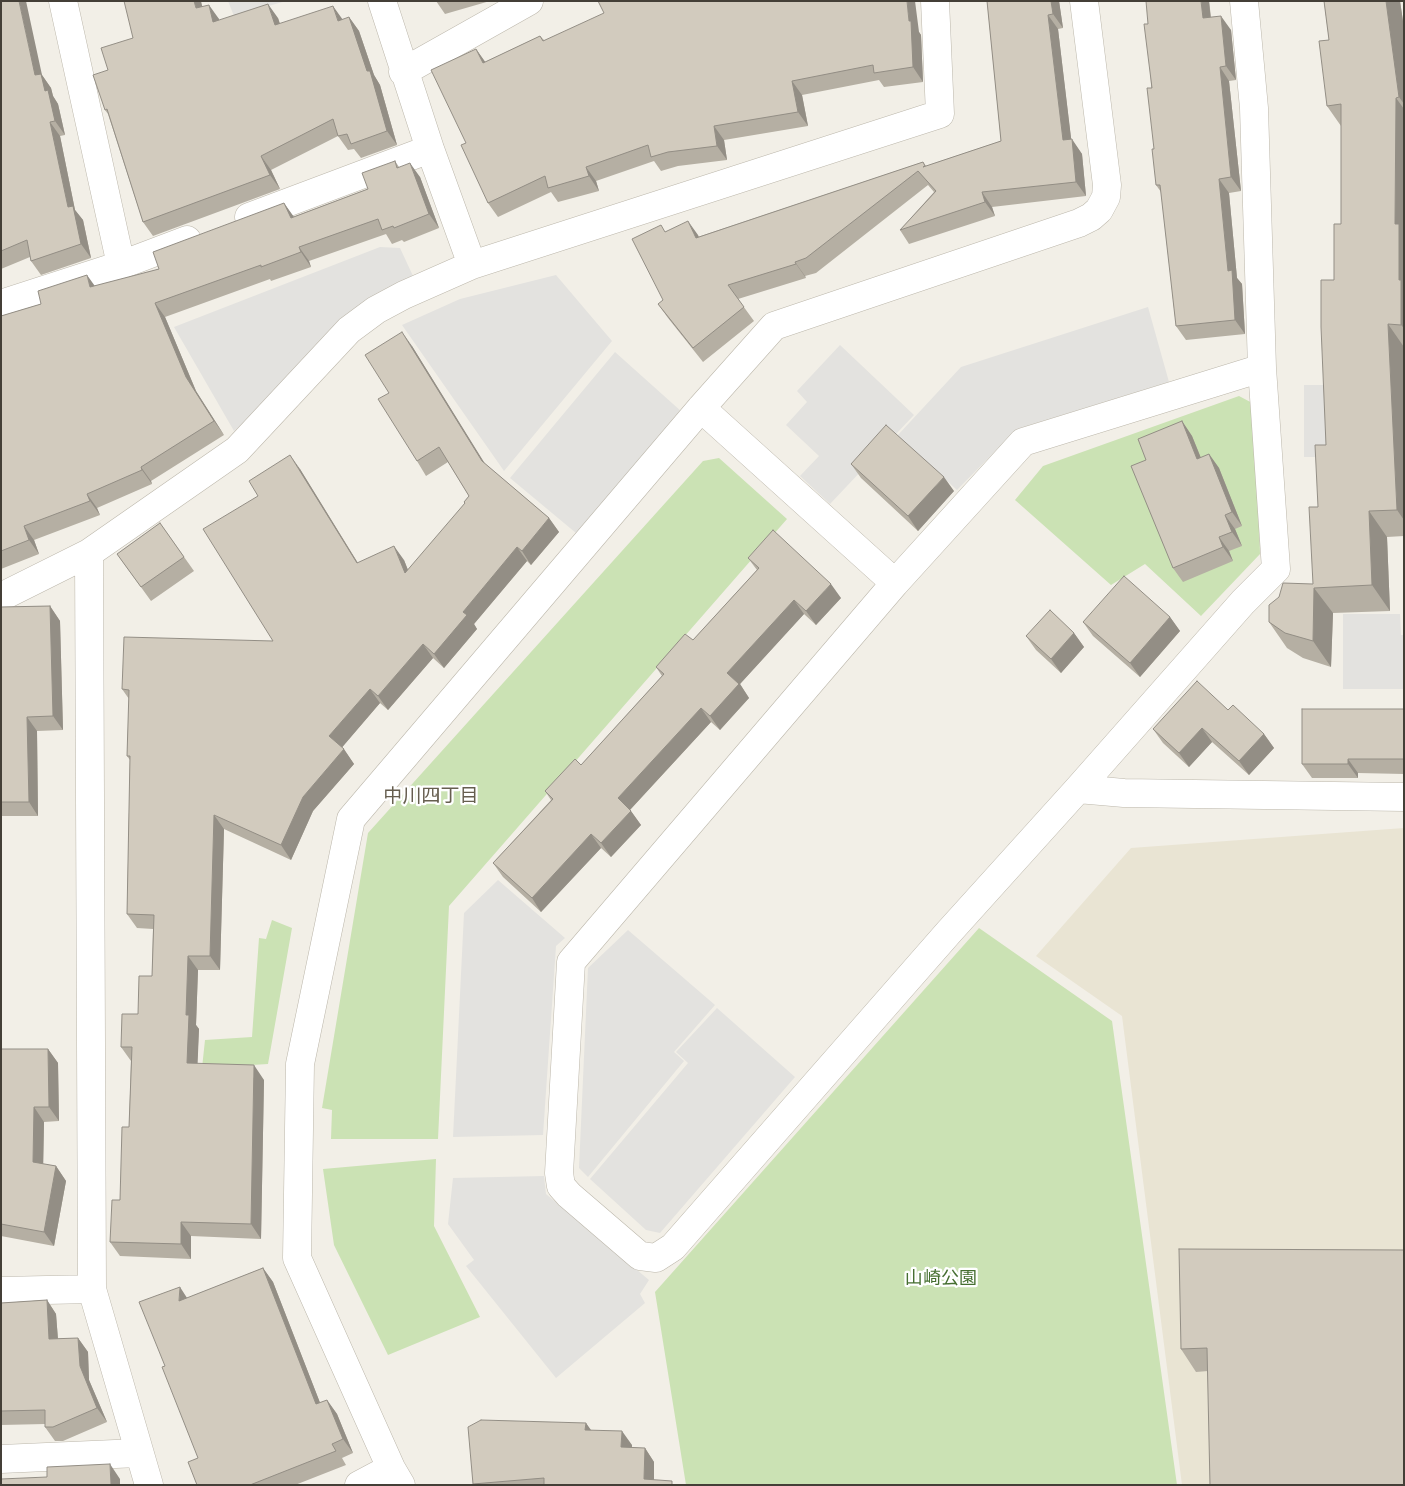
<!DOCTYPE html>
<meta charset="utf-8">
<style>
body{margin:0}
#map{position:relative;width:1405px;height:1486px;overflow:hidden;background:#f2efe7;font-family:Arial,sans-serif}
canvas{display:block}
.frame{position:absolute;inset:0;border:2px solid #443f37;pointer-events:none}
</style>
<div id="map">
<canvas width="1405" height="1486"></canvas>
<div class="frame"></div>
</div>
<script>
const ctx = document.querySelector('canvas').getContext('2d');
ctx.lineJoin = 'round';
function fill(path, color) { ctx.fillStyle = color; ctx.fill(path, 'evenodd'); }
const toPath = rows => new Path2D(rows.map(r => 'M' + r).join(''));
function stroke(path, color, width, dash) { ctx.strokeStyle = color; ctx.lineWidth = width; ctx.lineCap = dash ? 'butt' : 'round'; ctx.setLineDash(dash || []); ctx.stroke(path); }
function write(font, color, halo, rows, align = 'center') {
  ctx.font = font + ' Arial,"Noto Sans JP",sans-serif'; ctx.lineWidth = 4.5; ctx.setLineDash([]); ctx.textBaseline = 'middle'; ctx.strokeStyle = halo; ctx.fillStyle = color; for (const [text, x, y, turn = 0] of rows) {
    ctx.save(); ctx.translate(x, y); ctx.rotate((+turn || 0) * Math.PI / 180); ctx.textAlign = isNaN(turn) ? turn : align; if (halo) ctx.strokeText(text, 0, 0); ctx.fillText(text, 0, 0); ctx.restore();
  }
}
const education = toPath([
 [1404,828,1404,1485,1182,1485,1122,1016,1036,956,1131,848]
]);
const green = toPath([
 [1239,396,1256,405,1260,554,1201,616,1145,564,1111,585,1015,500,1043,466],
 [719,458,787,519,449,906,438,1139,331,1139,332,1110,322,1108,368,833,703,461],
 [272,920,292,928,268,1064,202,1068,205,1040,252,1037,259,938,266,939],
 [979,928,1112,1021,1177,1485,686,1485,655,1292],
 [436,1159,434,1226,480,1317,388,1355,334,1245,323,1169]
]);
const parking = toPath([
 [228,1,286,1,234,16],
 [380,247,400,248,413,276,336,327,268,402,234,431,174,327],
 [556,275,612,341,504,471,402,325,460,299],
 [1148,307,1169,382,1017,429,957,490,897,436,961,367],
 [840,345,914,415,830,504,800,476,819,456,786,425,807,402,797,391],
 [615,352,682,412,576,533,510,478],
 [1304,385,1329,385,1330,457,1304,457],
 [1343,614,1400,614,1401,635,1404,635,1404,689,1343,689],
 [498,880,565,938,556,946,543,1135,453,1137,464,913],
 [628,930,715,1005,674,1052,684,1061,588,1177,579,1168,588,968],
 [717,1008,795,1077,660,1233,646,1230,590,1179,688,1063,676,1052],
 [544,1176,546,1194,649,1280,640,1294,645,1303,556,1378,466,1266,474,1260,448,1224,453,1178]
]);
const street = toPath([
 [63,1,121,265],
 [382,1,430,149,472,265],
 [1244,1,1254,108,1262,368,1276,569,1243,602,1078,789,948,933,673,1247,656,1258,640,1256,569,1195,561,1186,559,1173,571,962,895,583,1023,442,1262,368],
 [403,72,529,1],
 [249,217,430,149],
 [1,304,121,265,187,240],
 [701,408,895,583],
 [89,553,92,1289,149,1485],
 [1,597,89,553,237,450,349,330,376,310,404,295,472,265,940,114,935,1],
 [1078,789,1124,793,1404,797],
 [1,1291,92,1289],
 [1,1459,138,1453],
 [359,1485,391,1468],
 [401,1485,391,1468,297,1258,300,1064,351,819,701,408,774,326,1079,223,1091,217,1099,210,1106,197,1107,185,1084,1]
]);
const wall = toPath([
 [1,1,42,75,51,88,53,96,58,104,65,135,60,136,75,210,83,220,91,258,41,275,31,261,30,257,1,269],
 [436,1,490,1,445,14],
 [987,1,1059,1,1063,28,1058,29,1071,139,1082,154,1086,196,992,207,995,216,909,244,900,230,934,192,928,185,816,273,805,276,806,278,738,299,754,321,703,362,668,318,658,304,663,300,666,231,698,235,698,237,923,162,926,166,1001,141],
 [1209,1,1211,17,1231,30,1236,80,1229,81,1241,191,1229,193,1237,278,1242,284,1245,334,1186,340,1176,326,1161,192,1156,185,1148,24],
 [1324,1,1400,1,1404,28,1404,536,1387,537,1390,611,1333,613,1331,667,1303,658,1287,648,1269,622,1313,584,1318,507,1326,445,1334,280,1341,224,1341,126,1327,106,1329,40],
 [202,6,219,19,219,21,278,18,280,24,343,20,349,17,359,31,374,75,380,85,397,145,361,158,354,149,348,150,338,136,271,170,280,189,153,236,143,222,108,114,105,110,108,70,133,38],
 [919,32,921,35,923,82,884,87,879,80,802,95,808,126,724,140,727,160,678,166,661,171,654,161,596,181,599,191,558,202,551,192,498,217,488,203,466,143,476,49,485,62,540,36,544,40],
 [395,161,399,167,420,177,439,228,404,242,402,240,392,244,386,234,309,261,311,267,271,281,270,279,165,317,196,391,224,435,151,481,152,484,97,508,100,515,34,540,39,554,1,569,1,316,41,304,95,286,159,269,284,203,293,217,368,189],
 [412,346,484,463,549,518,559,532,531,565,527,561,474,624,477,629,444,668,433,658,388,710,380,703,342,747,354,764,313,811,291,860,224,829,220,970,198,970,196,1025,199,1029,197,1064,264,1080,261,1239,191,1236,191,1259,120,1256,110,1242,120,1200,129,1127,131,1061,121,1047,138,1014,152,976,153,929,137,928,127,914,130,760,127,756,129,699,122,689,273,641,258,496,300,469,358,563,404,560,408,570,465,504,464,502,469,496,448,462,426,476,417,461,389,393],
 [1182,421,1192,436,1201,458,1209,454,1219,468,1242,526,1235,529,1242,546,1229,551,1233,561,1183,582,1173,568,1146,460],
 [851,464,954,491,918,531,861,478],
 [160,523,194,571,151,601,117,554],
 [748,558,841,598,816,625,804,614,740,684,749,698,720,730,711,722,630,810,641,825,611,857,601,848,541,912,503,877,493,863,551,800,545,791,581,765,662,676,656,667,693,640,757,570],
 [50,606,60,621,63,730,37,731,38,816,1,816,1,607],
 [1170,617,1180,631,1140,677,1093,636,1083,622],
 [1074,633,1084,647,1061,673,1036,650,1026,636],
 [1404,709,1404,774,1358,773,1358,778,1312,778,1302,764],
 [1228,710,1264,734,1274,748,1249,775,1212,742,1189,767,1163,743,1153,729],
 [1,1049,48,1049,58,1063,59,1121,44,1122,43,1164,56,1166,66,1181,54,1246,1,1236],
 [1404,1250,1208,1371,1196,1372,1181,1349],
 [263,1268,273,1282,320,1403,327,1400,337,1414,353,1453,342,1458,346,1465,295,1485,197,1485,198,1458,187,1298],
 [47,1300,56,1314,58,1339,78,1338,88,1352,89,1380,107,1422,63,1441,55,1441,45,1427,45,1424,1,1425,1,1303],
 [586,1423,590,1430,632,1445,632,1448,645,1448,654,1462,654,1480,675,1485,473,1485,473,1484]
]);
const shadedWall = toPath([
 [19,1,26,1,42,75,51,88,53,96,58,104,65,135,55,121,35,75],
 [194,1,201,1,206,22,196,8],
 [907,1,915,1,919,32,921,35,923,82,913,67],
 [1051,1,1059,1,1063,28,1053,14],
 [1201,1,1209,1,1212,32,1203,18],
 [1386,1,1400,1,1404,28,1404,104,1399,97],
 [268,4,278,18,285,39,275,25],
 [209,5,219,19,223,37,213,22],
 [333,6,343,20,338,21],
 [1048,15,1058,29,1073,154,1063,140],
 [1221,16,1231,30,1236,80,1226,66],
 [349,17,359,31,374,75,380,85,397,145,387,131],
 [476,49,486,63,483,63],
 [1220,67,1229,81,1241,191,1231,177],
 [792,81,802,95,808,126,798,112],
 [1396,98,1404,109,1404,328,1401,325,1395,224],
 [50,122,60,136,75,210,83,220,91,258,81,244,68,207],
 [714,126,724,140,727,160,717,146],
 [1072,139,1082,154,1086,196,1076,182],
 [261,156,271,170,280,189,270,175],
 [410,163,420,177,439,228,429,214],
 [586,167,596,181,599,191,589,176],
 [1219,179,1229,193,1237,278,1242,284,1245,334,1235,320,1228,271],
 [982,192,992,207,995,216,985,202],
 [284,203,294,217,291,218],
 [688,221,698,235,706,252,696,238],
 [299,247,309,261,311,267,301,252],
 [795,262,805,276,806,278,796,264],
 [87,275,97,289,90,287],
 [155,303,165,317,196,391,224,435,214,421,186,377],
 [1388,324,1404,347,1404,520,1397,510],
 [402,332,412,346,492,475,482,461],
 [1182,421,1192,436,1207,473,1197,459],
 [1209,454,1219,468,1242,526,1232,512],
 [290,455,300,469,367,578,357,563],
 [141,467,151,481,152,484,142,470],
 [944,477,954,491,918,531,908,516],
 [87,494,97,508,100,515,90,501],
 [1369,511,1387,537,1390,611,1372,585],
 [1225,515,1235,529,1242,546,1232,532],
 [549,518,559,532,531,565,522,551],
 [24,526,34,540,39,554,29,540],
 [1219,537,1229,551,1233,561,1223,547],
 [394,546,404,560,415,588,405,573],
 [517,547,527,561,474,624,477,629,444,668,434,654,463,612],
 [831,584,841,598,816,625,806,611],
 [1314,588,1333,613,1331,667,1313,641],
 [794,600,804,614,740,684,749,698,720,730,710,716,727,673],
 [50,606,60,621,63,730,53,716],
 [1170,617,1180,631,1140,677,1130,663],
 [1074,633,1084,647,1061,673,1051,659],
 [423,644,433,658,388,710,378,696],
 [370,689,380,703,339,751,329,736],
 [701,708,711,722,628,812,618,798],
 [27,717,37,731,38,816,29,802],
 [1202,728,1212,742,1189,767,1179,753],
 [1264,734,1274,748,1249,775,1239,761],
 [344,749,354,764,313,811,291,860,281,845,303,797],
 [1348,759,1358,773,1358,778,1348,764],
 [631,811,641,825,611,857,601,843],
 [214,815,224,829,220,970,210,956],
 [591,834,601,848,541,912,532,898],
 [188,956,198,970,196,1025,199,1029,197,1078,187,1063,186,1015],
 [48,1049,58,1063,59,1121,49,1107],
 [254,1065,264,1080,261,1239,251,1224],
 [34,1107,44,1122,43,1176,33,1162],
 [56,1166,66,1181,54,1246,44,1232],
 [181,1222,191,1236,191,1259,181,1244],
 [263,1268,273,1282,326,1418,316,1404],
 [180,1287,189,1301,179,1301],
 [47,1300,56,1314,59,1353,49,1339],
 [78,1338,88,1352,89,1380,107,1422,97,1408,80,1366],
 [327,1400,337,1414,353,1453,343,1439],
 [586,1423,596,1437,585,1430],
 [622,1431,632,1445,631,1462,621,1447],
 [645,1448,654,1462,654,1485,644,1479],
 [110,1464,120,1479,120,1485,111,1485]
]);
const building = toPath([
 [1,1,19,1,35,75,41,74,45,91,48,90,55,121,50,122,68,207,73,206,81,244,31,261,27,240,1,251,1,1],
 [124,1,194,1,196,8,209,5,213,22,268,4,275,25,333,6,338,21,349,17,367,71,370,71,387,131,351,144,347,134,338,136,333,119,261,156,270,175,143,222,107,109,105,110,93,75,108,70,101,48,133,38,124,1],
 [598,1,907,1,909,21,911,21,913,67,874,73,873,65,792,81,798,112,714,126,717,146,668,152,651,157,648,145,586,167,589,176,548,188,545,176,488,203,461,145,466,143,431,70,476,49,483,63,540,36,543,41,604,13,598,1],
 [987,1,1051,1,1053,14,1048,15,1063,140,1072,139,1076,182,982,192,985,202,900,230,936,191,918,171,806,258,795,262,796,264,728,285,744,307,693,348,658,304,663,300,632,239,661,225,665,232,688,221,696,238,923,162,925,166,923,167,1001,141,987,1],
 [1146,1,1201,1,1203,18,1221,16,1226,66,1220,67,1231,177,1219,179,1228,271,1232,270,1235,320,1176,326,1160,185,1156,185,1152,149,1154,149,1147,88,1152,88,1144,24,1148,24,1146,1],
 [1324,1,1386,1,1399,97,1396,98,1395,224,1399,224,1399,280,1401,280,1401,325,1388,324,1397,510,1369,511,1372,585,1314,588,1313,641,1285,633,1269,622,1269,605,1279,597,1283,583,1313,584,1309,507,1318,507,1315,445,1326,445,1321,327,1321,280,1334,280,1334,224,1341,224,1341,104,1327,106,1319,41,1329,40,1324,1],
 [395,161,397,168,410,163,429,214,394,228,393,226,382,230,378,219,299,247,301,252,261,267,261,265,155,303,186,377,214,421,141,467,142,470,87,494,90,501,24,526,29,540,1,551,1,316,41,304,38,291,87,275,90,287,159,269,153,252,284,203,291,218,368,189,362,173,395,161],
 [402,332,482,461,549,518,522,551,517,547,463,612,467,615,434,654,423,644,378,696,370,689,329,736,344,749,303,797,281,845,214,815,210,956,188,956,186,1015,189,1015,187,1063,254,1065,251,1224,181,1222,181,1244,110,1242,112,1200,120,1200,122,1127,129,1127,132,1047,121,1047,122,1014,138,1014,139,976,152,976,154,915,127,914,130,756,127,756,129,690,122,689,124,637,273,641,203,529,258,496,249,481,290,455,357,563,394,546,405,573,465,503,464,502,469,496,439,447,417,461,378,399,389,393,365,355,402,332],
 [1182,421,1197,459,1209,454,1232,512,1225,515,1232,532,1219,537,1223,547,1173,568,1131,466,1146,460,1138,439,1182,421],
 [886,425,944,477,908,516,851,464,886,425],
 [160,523,184,557,141,587,117,554,160,523],
 [773,530,831,584,806,611,794,600,727,673,739,684,710,716,701,708,618,798,631,811,601,843,591,834,532,898,493,863,553,799,545,791,575,759,581,765,664,674,656,667,685,634,693,640,759,568,748,558,773,530],
 [1124,576,1170,617,1130,663,1083,622,1124,576],
 [50,606,53,716,27,717,29,802,1,802,1,607,50,606],
 [1050,610,1074,633,1051,659,1026,636,1050,610],
 [1197,681,1228,710,1233,705,1264,734,1239,761,1202,728,1179,753,1153,729,1197,681],
 [1302,709,1404,709,1404,759,1348,759,1348,764,1302,764,1302,709],
 [1,1049,48,1049,49,1107,34,1107,33,1162,56,1166,44,1232,1,1224,1,1049],
 [1179,1249,1404,1250,1404,1485,1210,1485,1207,1348,1181,1349,1179,1249],
 [263,1268,316,1404,327,1400,343,1439,332,1444,336,1451,250,1485,197,1485,188,1462,198,1458,162,1367,165,1366,139,1302,180,1287,179,1301,263,1268],
 [47,1300,49,1339,78,1338,80,1366,97,1408,53,1427,45,1427,45,1410,1,1411,1,1303,47,1300],
 [481,1420,586,1423,585,1430,622,1431,621,1447,645,1448,644,1479,672,1481,672,1485,544,1485,544,1478,473,1484,468,1427,481,1420],
 [110,1464,111,1485,1,1485,1,1479,47,1477,47,1467,110,1464]
]);
const parkNames = [
 ["山崎公園",941,1279]
];
const neighbourhoodNames = [
 ["中川四丁目",431,797]
];
fill(education, '#e9e4d3');
fill(green, '#cbe2b4');
fill(parking, '#e3e2df');
stroke(street, '#bcb7ab', 29);
stroke(street, '#fff', 28);
fill(wall, '#b5afa3');
fill(shadedWall, '#938e85');
fill(building, '#d2cbbe');
stroke(building, '#938e85', 1);
write('18px', '#466f31', '#fff', parkNames);
write('19px', '#665e4f', '#fff', neighbourhoodNames);
</script>
